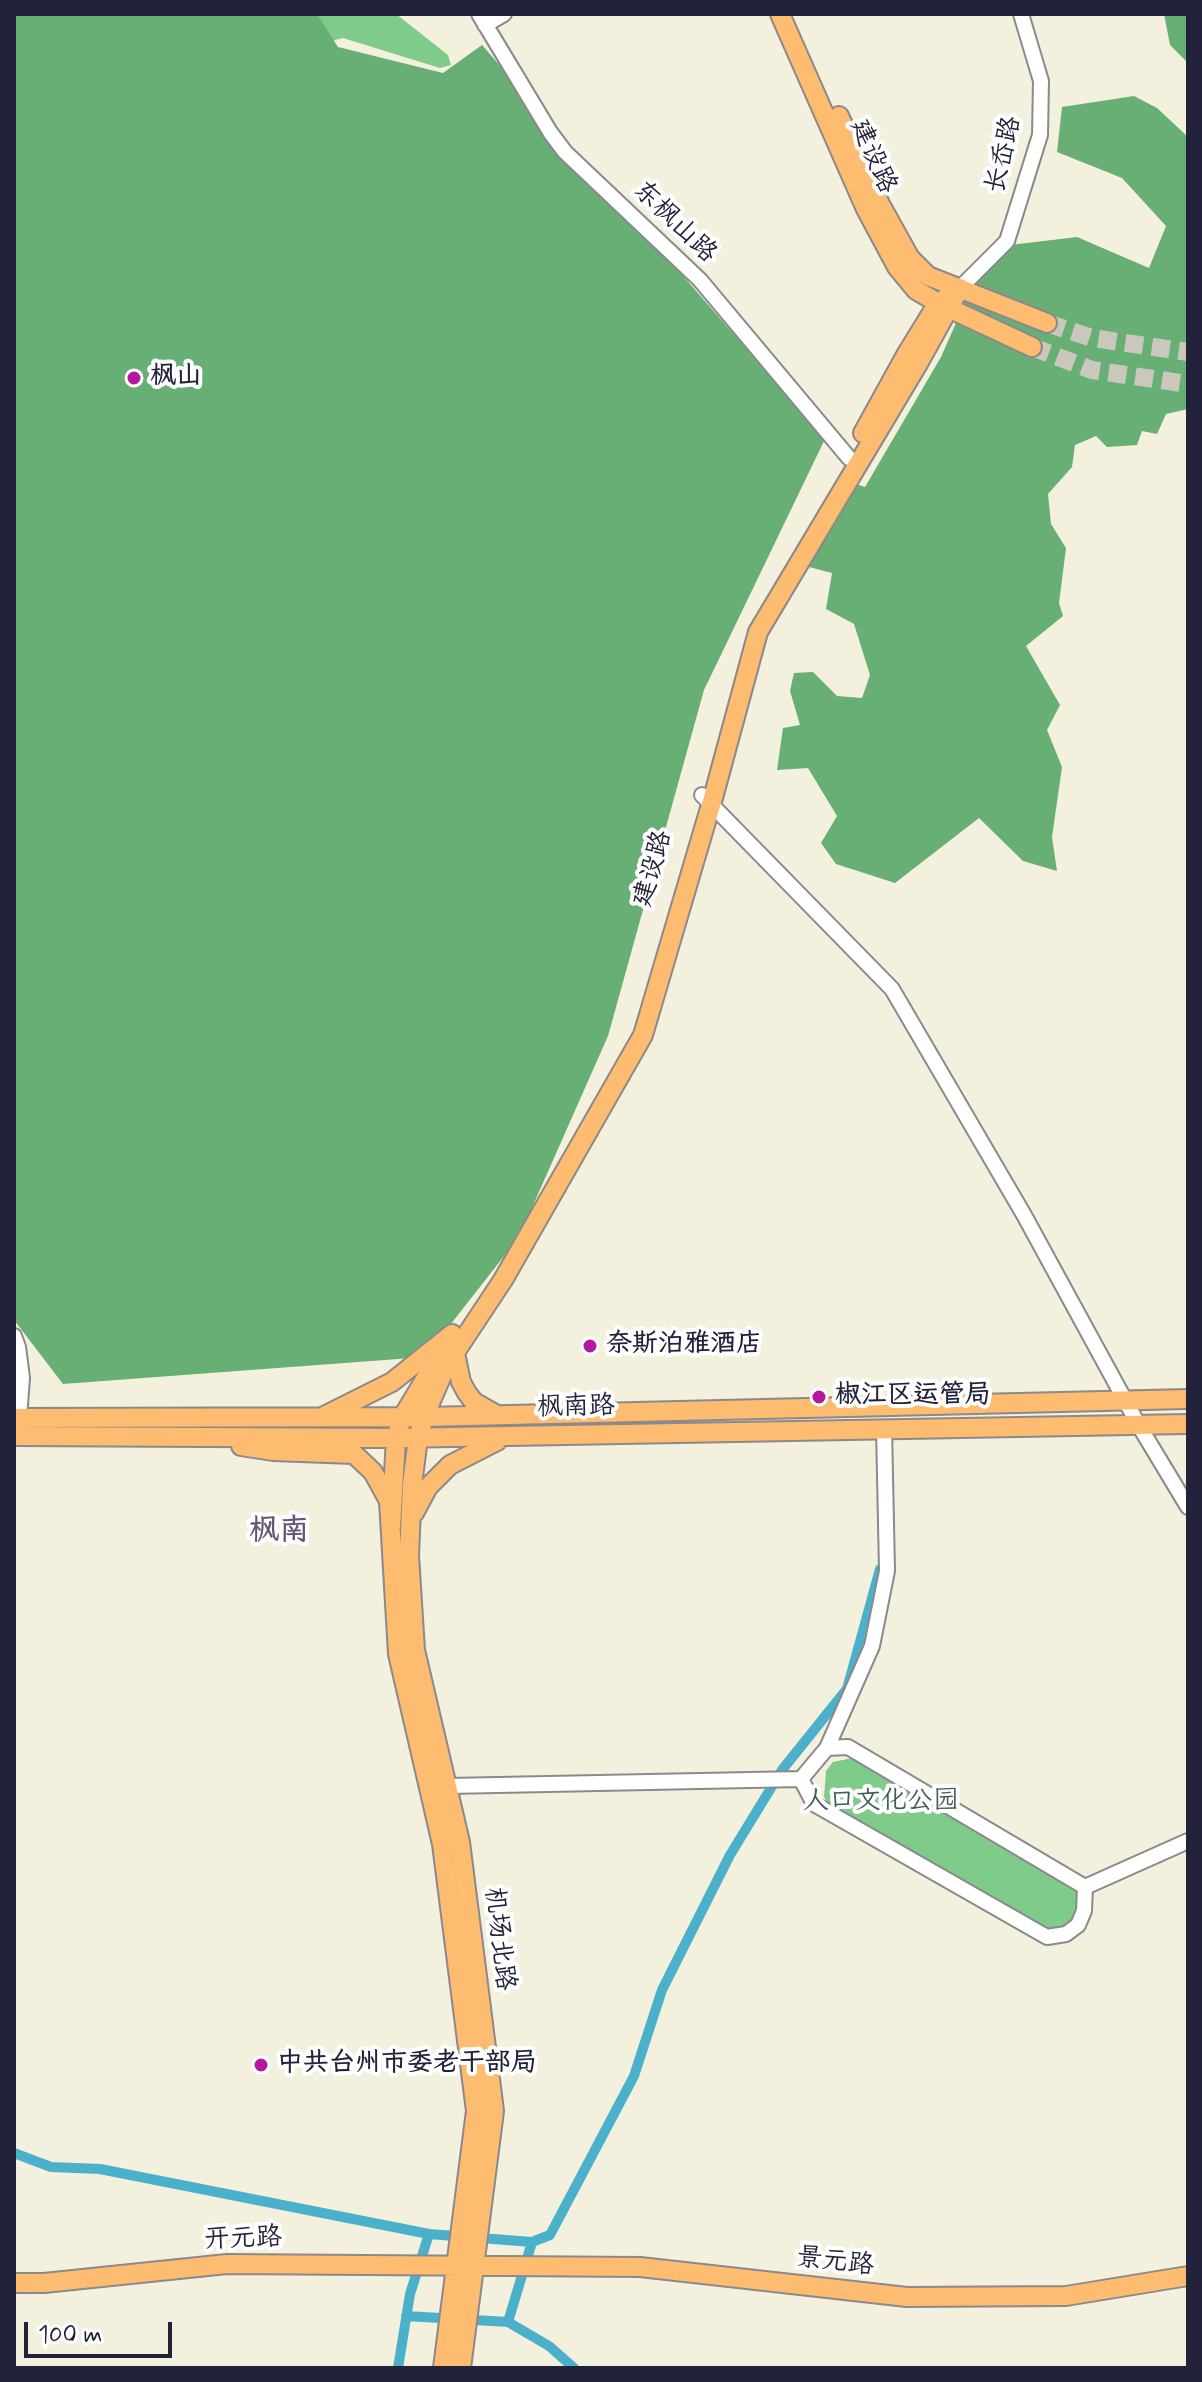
<!DOCTYPE html>
<meta charset="utf-8">
<style>
body{margin:0}
#map{position:relative;width:1202px;height:2382px;overflow:hidden;background:#f4f0de;font-family:Mynerve,sans-serif}
canvas{display:block}
.frame{position:absolute;inset:0;border:16px solid #22223b;pointer-events:none}
.scale{position:absolute;left:24px;top:2322px;width:148px;height:36px;box-sizing:border-box;border:4px solid #22223b;border-top:0;padding-left:10px;font-size:24px;line-height:28px;white-space:nowrap;color:#22223b;-webkit-text-stroke:6px #fff;paint-order:stroke}
</style>
<div id="map">
<canvas width="1202" height="2382"></canvas>
<div class="frame"></div>
<div class="scale">100 m</div>
</div>
<script>
const ctx = document.querySelector('canvas').getContext('2d');
ctx.lineJoin = 'round';
function fill(path, color) { ctx.fillStyle = color; ctx.fill(path, 'evenodd'); }
const toPath = rows => new Path2D(rows.map(r => 'M' + r).join(''));
function stroke(path, color, width, dash) { ctx.strokeStyle = color; ctx.lineWidth = width; ctx.lineCap = dash ? 'butt' : 'round'; ctx.setLineDash(dash || []); ctx.stroke(path); }
function write(font, color, halo, rows, align = 'center') {
  ctx.font = font + ' Mynerve,"LXGW WenKai TC",sans-serif'; ctx.lineWidth = 8; ctx.setLineDash([]); ctx.textBaseline = 'middle'; ctx.strokeStyle = halo; ctx.fillStyle = color; for (const [text, x, y, turn = 0] of rows) {
    ctx.save(); ctx.translate(x, y); ctx.rotate((+turn || 0) * Math.PI / 180); ctx.textAlign = isNaN(turn) ? turn : align; if (halo) ctx.strokeText(text, 0, 0); ctx.fillText(text, 0, 0); ctx.restore();
  }
}
const green = toPath([
 [229,14,396,14,448,55,451,65,440,68,343,38,276,55],
 [857,1757,1080,1892,1088,1903,1089,1916,1084,1928,1064,1942,1052,1940,829,1805,824,1797,826,1771,833,1762]
]);
const forest = toPath([
 [14,14,317,14,338,47,443,73,482,45,825,439,704,690,608,1036,519,1237,425,1357,63,1384,14,1320],
 [1164,14,1188,14,1188,63,1170,45],
 [1134,96,1157,108,1188,137,1188,409,1166,414,1157,434,1142,431,1137,445,1107,447,1096,436,1075,445,1072,467,1048,494,1051,524,1066,548,1059,603,1063,616,1026,646,1060,705,1047,730,1062,767,1052,837,1057,871,1023,861,979,818,895,883,836,864,821,843,837,816,808,768,777,770,783,728,800,725,790,691,794,673,813,672,837,696,862,698,870,675,854,624,826,609,832,573,805,566,853,483,865,487,941,357,970,291,1010,245,1077,237,1149,268,1166,226,1122,178,1057,152,1062,107]
]);
const canal = toPath([
 [14,2153,51,2167,100,2169,429,2234],
 [406,2316,508,2322,549,2346,574,2368],
 [508,2322,532,2242],
 [398,2368,410,2294,429,2234,532,2242,550,2235,634,2076,662,1990,730,1855,782,1770,847,1689,880,1569]
]);
const majorTunnel = toPath([
 [1047,323,1092,338,1188,352],
 [1032,347,1092,370,1188,384]
]);
const minor = toPath([
 [479,14,550,132,565,152,700,280,849,458],
 [485,25,504,14],
 [960,288,1007,241,1040,135,1041,81,1021,14],
 [702,795,892,989,1024,1215,1138,1424,1188,1507],
 [14,1336,18,1347,22,1378,19,1418],
 [827,1748,872,1646,887,1571,884,1428],
 [801,1779,827,1748,848,1747,1085,1887],
 [447,1786,801,1779,814,1804,1047,1937,1066,1934,1078,1925,1084,1911,1085,1887,1188,1841]
]);
const major = toPath([
 [780,14,866,209,897,267,916,290,938,303,1032,347],
 [839,116,880,204,910,258,928,276,1047,323],
 [863,433,906,355,938,303,952,294],
 [455,1353,461,1382,467,1393,474,1402,497,1415],
 [324,1416,392,1382,452,1334],
 [14,1418,424,1417,1188,1399],
 [14,1436,396,1438,1188,1424],
 [241,1446,273,1451,354,1454,373,1472,389,1501,398,1654,442,1844,476,2111,443,2368],
 [414,1513,428,1487,450,1465,497,1441],
 [391,1527,396,1438,402,1418,441,1353],
 [14,2283,44,2283,227,2264,640,2267,907,2297,1066,2296,1188,2276],
 [461,2368,494,2111,460,1842,415,1650,409,1555,412,1485,418,1438,424,1417,446,1366,503,1280,643,1035,713,798,758,632,919,362,960,288]
]);
const markers = [
 [134,378,8,"#b5179e"],
 [590,1346,8,"#b5179e"],
 [819,1397,8,"#b5179e"],
 [261,2065,8,"#b5179e"]
];
const streetNames = [
 ["长岙路",1005,155,-77],
 ["建设路",872,157,66],
 ["东枫山路",674,223,44],
 ["建设路",654,869,-74],
 ["枫南路",576,1408,-1],
 ["机场北路",498,1939,83],
 ["开元路",243,2240,-2],
 ["景元路",835,2263,7]
];
const poiNames = [
 ["枫山",150,378],
 ["奈斯泊雅酒店",606,1346],
 ["椒江区运管局",835,1397],
 ["中共台州市委老干部局",277,2065]
];
const parkNames = [
 ["人口文化公园",881,1803]
];
const quarterNames = [
 ["枫南",279,1533]
];
fill(green, '#7fcb89');
fill(forest, '#67af75');
stroke(canal, '#4bb0ca', 10);
stroke(majorTunnel, '#cac7bd', 18, [18, 9]);
stroke(minor, '#8b898c', 18);
stroke(major, '#8b898c', 22);
stroke(minor, '#fff', 14);
stroke(major, '#fdbc70', 18);
for (const [x, y, r, color] of markers) { const dot = new Path2D(); dot.arc(x, y, r, 0, 2 * Math.PI); ctx.fillStyle = color; ctx.fill(dot); stroke(dot, '#fff', 3); }
write('26px', '#22223b', '#fff', streetNames);
write('bold 26px', '#22223b', '#fff', poiNames, 'left');
write('26px', '#435d56', '#fff', parkNames);
write('bold 30px', '#635573', '#fff', quarterNames);
</script>
